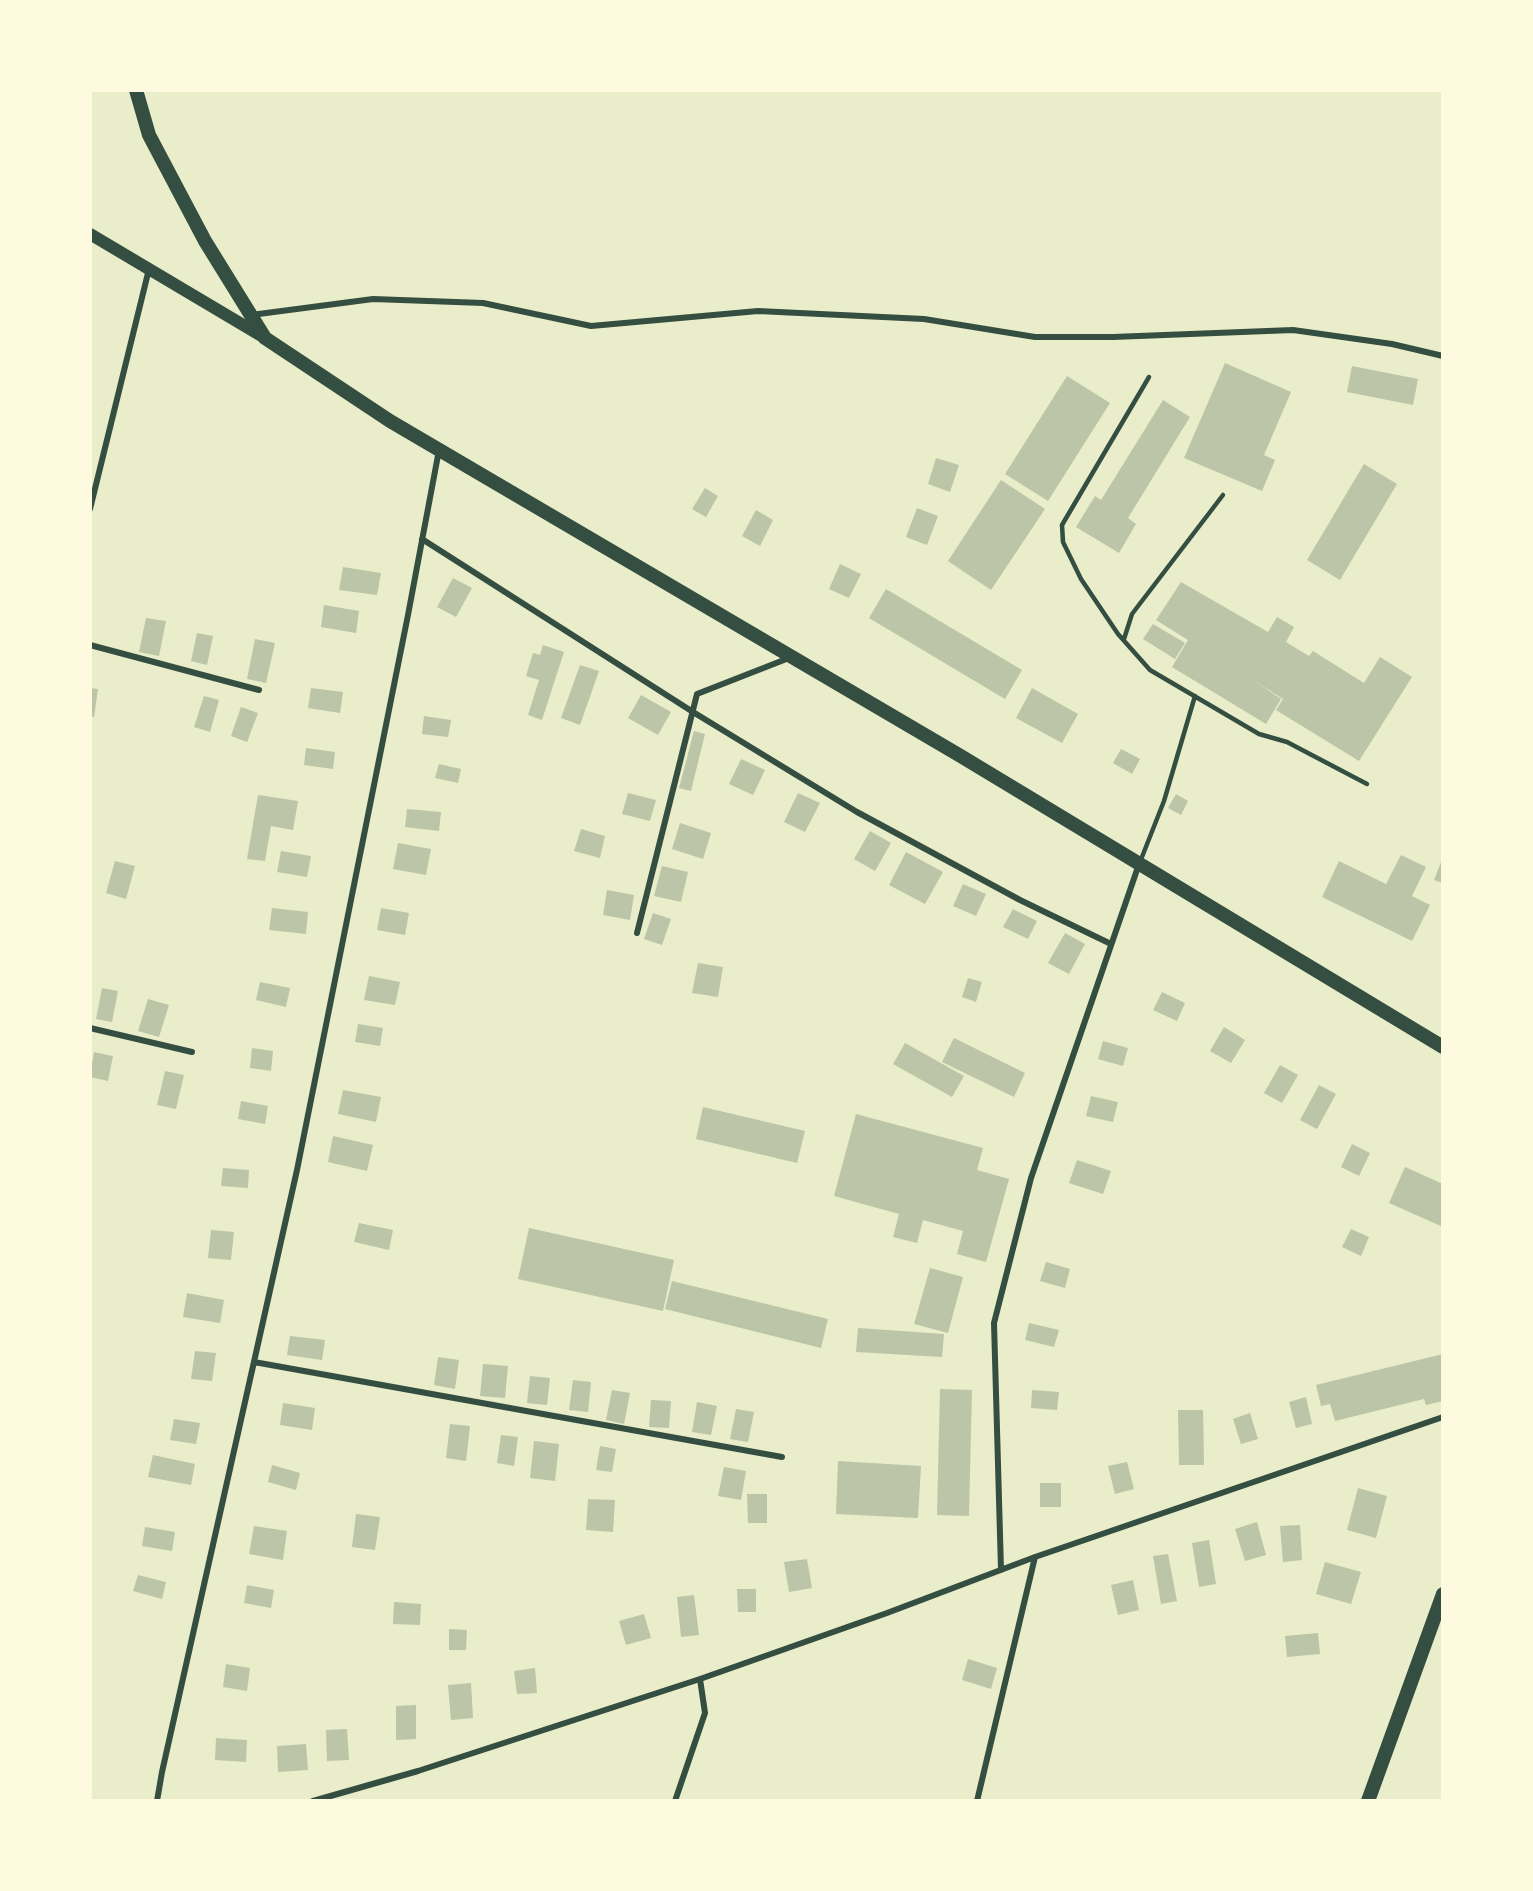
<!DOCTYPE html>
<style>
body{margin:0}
#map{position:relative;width:1533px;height:1891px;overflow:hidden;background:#e9edc9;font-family:Barlow,sans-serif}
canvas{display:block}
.frame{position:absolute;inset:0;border:92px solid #fefae0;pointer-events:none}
</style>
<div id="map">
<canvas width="1533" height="1891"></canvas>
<div class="frame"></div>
</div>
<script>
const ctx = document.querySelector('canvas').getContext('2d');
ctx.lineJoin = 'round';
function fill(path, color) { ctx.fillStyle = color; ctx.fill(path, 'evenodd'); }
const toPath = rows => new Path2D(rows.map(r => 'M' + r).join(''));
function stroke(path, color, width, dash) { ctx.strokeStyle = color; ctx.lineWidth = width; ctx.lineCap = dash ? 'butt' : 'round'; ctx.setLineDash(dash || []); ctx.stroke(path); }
const building = toPath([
 [1225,363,1291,392,1264,455,1275,460,1262,491,1184,458],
 [1352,366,1418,379,1413,405,1347,392],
 [1067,376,1110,403,1048,501,1005,474],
 [1163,400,1190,417,1128,518,1136,524,1119,553,1076,527,1095,496,1101,500],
 [936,458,959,465,950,492,928,484],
 [1364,464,1397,484,1340,580,1307,560],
 [1001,480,1045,509,991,590,948,561],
 [705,488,718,496,706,517,692,509],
 [917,508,938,516,927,545,906,537],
 [756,510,773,520,760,546,742,536],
 [840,564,861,574,849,598,829,589],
 [343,567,381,573,377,595,339,590],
 [453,578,472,588,456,617,437,607],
 [1181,582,1268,632,1277,617,1294,627,1286,642,1309,656,1313,651,1364,683,1380,657,1412,677,1359,761,1276,710,1283,699,1253,680,1281,699,1266,724,1172,667,1188,640,1156,620],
 [886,589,1022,670,1005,699,869,618],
 [324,605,359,611,356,633,321,627],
 [146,618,166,621,159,656,139,652],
 [1153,624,1185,643,1175,659,1143,639],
 [197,633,213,636,207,665,191,661],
 [255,639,275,643,266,683,247,679],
 [543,645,564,652,542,720,528,715,539,680,526,676,533,653,540,655],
 [580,665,599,671,580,725,561,718],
 [90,688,98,689,94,717,90,716],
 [311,688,343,692,340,713,308,708],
 [1032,688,1078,714,1062,743,1016,718],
 [641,695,671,712,658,735,628,718],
 [204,696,219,700,210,732,194,727],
 [241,707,258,713,247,742,231,736],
 [424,716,451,720,448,737,422,734],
 [694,731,705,734,691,791,679,788],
 [306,748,335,752,333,769,304,765],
 [1121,749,1140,759,1132,774,1113,763],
 [741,759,765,770,753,795,729,784],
 [439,764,461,769,458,783,435,778],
 [628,793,656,800,650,821,622,814],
 [798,793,820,803,805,832,784,822],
 [1176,794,1188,801,1181,815,1168,808],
 [258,795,298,801,293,830,271,826,265,861,247,859],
 [407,809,441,812,439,831,405,827],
 [680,823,711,833,703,859,672,849],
 [581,829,605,836,600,858,574,851],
 [870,831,891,843,875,871,854,859],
 [398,843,431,849,426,875,393,869],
 [281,851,311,856,307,877,277,872],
 [906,852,943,872,925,904,889,885],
 [1401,855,1426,867,1412,896,1430,905,1412,941,1322,897,1339,861,1386,884],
 [1443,857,1443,883,1434,880],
 [115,861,135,866,126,899,106,893],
 [662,866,688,872,681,902,654,896],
 [963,884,986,894,976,916,953,906],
 [607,890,634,895,630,920,603,915],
 [272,908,308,912,306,934,269,930],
 [381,908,409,913,405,935,377,930],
 [1013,909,1037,921,1028,939,1003,927],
 [653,913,671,919,662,945,644,939],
 [1065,933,1085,944,1069,974,1048,963],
 [698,963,723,967,718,997,692,993],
 [369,976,400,982,395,1005,364,1000],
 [968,978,982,982,976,1002,962,997],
 [260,982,290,988,286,1007,256,1000],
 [102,988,118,991,112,1022,96,1019],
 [1162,992,1185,1003,1177,1021,1153,1010],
 [148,999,169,1005,159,1037,138,1031],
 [358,1024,383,1028,380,1046,355,1042],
 [1224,1027,1245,1040,1231,1063,1210,1051],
 [954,1038,1025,1073,1014,1097,942,1062],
 [1103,1041,1128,1048,1123,1066,1098,1059],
 [905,1043,964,1076,952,1097,893,1064],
 [252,1048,273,1051,271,1071,250,1068],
 [94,1052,113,1056,108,1081,90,1077],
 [1280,1065,1298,1075,1282,1103,1264,1093],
 [165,1071,184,1075,176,1109,157,1105],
 [1319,1085,1336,1094,1317,1129,1300,1120],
 [343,1090,381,1097,376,1122,338,1114],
 [1091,1096,1118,1102,1113,1122,1086,1116],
 [241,1101,268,1106,265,1124,238,1119],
 [703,1107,805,1131,797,1163,696,1139],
 [856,1114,983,1148,977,1170,1009,1179,986,1262,957,1254,963,1231,923,1220,917,1243,893,1237,899,1214,834,1196],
 [333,1136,373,1145,367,1171,328,1162],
 [1352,1144,1370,1153,1359,1176,1341,1167],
 [1077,1160,1111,1171,1103,1194,1069,1183],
 [1405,1167,1443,1184,1443,1227,1389,1203],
 [223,1168,249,1170,248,1188,221,1186],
 [359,1223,393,1230,389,1250,354,1242],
 [529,1228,674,1260,663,1311,518,1279],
 [1351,1229,1369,1237,1361,1256,1342,1247],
 [211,1230,234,1232,231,1260,208,1258],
 [1046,1262,1070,1269,1065,1288,1040,1281],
 [930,1268,963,1277,948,1333,914,1324],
 [672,1281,828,1319,821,1348,665,1309],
 [187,1293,224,1300,220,1323,183,1317],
 [1029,1323,1059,1330,1054,1347,1025,1340],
 [858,1328,944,1334,942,1357,856,1352],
 [290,1336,325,1340,322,1360,287,1355],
 [195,1351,216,1353,212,1381,191,1379],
 [1443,1354,1443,1401,1426,1405,1424,1399,1335,1421,1330,1404,1321,1406,1316,1385],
 [438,1357,459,1360,455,1389,434,1385],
 [483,1364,508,1366,505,1398,480,1396],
 [530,1376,550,1378,547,1405,527,1403],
 [573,1380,591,1382,588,1412,569,1410],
 [940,1389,972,1390,969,1516,937,1515],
 [612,1390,630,1393,624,1424,606,1420],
 [1032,1390,1059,1392,1057,1410,1031,1408],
 [1306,1397,1312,1424,1296,1428,1289,1402],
 [651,1400,671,1401,669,1428,649,1427],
 [697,1402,717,1406,711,1435,692,1432],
 [283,1403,315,1408,312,1430,280,1425],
 [736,1409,754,1412,748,1442,730,1439],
 [1178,1410,1203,1410,1204,1465,1179,1465],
 [1250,1413,1258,1439,1241,1444,1233,1419],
 [174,1419,200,1423,196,1444,170,1440],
 [450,1424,470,1426,466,1461,446,1458],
 [501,1435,518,1437,514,1466,497,1463],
 [534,1441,559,1444,555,1481,530,1478],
 [600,1446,616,1449,612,1472,596,1470],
 [153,1455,195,1464,191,1485,148,1477],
 [838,1461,921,1466,918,1518,836,1514],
 [1127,1462,1134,1489,1115,1494,1108,1466],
 [272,1465,300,1473,296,1490,268,1482],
 [724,1467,746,1471,741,1500,718,1496],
 [1040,1483,1061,1483,1061,1507,1040,1507],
 [1358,1488,1387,1496,1376,1538,1347,1530],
 [747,1494,767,1494,767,1523,748,1523],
 [588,1499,615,1500,613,1532,586,1530],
 [356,1514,380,1517,375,1550,352,1547],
 [1257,1522,1266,1555,1245,1561,1235,1529],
 [1300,1525,1302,1560,1283,1562,1280,1526],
 [254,1526,287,1531,283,1560,249,1554],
 [145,1527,175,1532,172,1551,142,1546],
 [1209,1540,1216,1584,1199,1587,1192,1543],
 [1168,1554,1177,1601,1161,1604,1153,1556],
 [807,1559,812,1588,789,1592,784,1562],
 [1325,1562,1361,1572,1351,1604,1316,1594],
 [138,1575,166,1582,162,1599,133,1591],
 [1133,1580,1139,1610,1118,1615,1111,1585],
 [247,1585,274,1590,271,1608,244,1603],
 [737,1589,756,1589,756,1612,738,1612],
 [694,1595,699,1635,681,1637,677,1597],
 [394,1602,421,1604,420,1625,393,1624],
 [644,1614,651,1638,626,1645,619,1621],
 [449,1629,467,1630,466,1650,449,1650],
 [1318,1633,1320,1654,1287,1657,1285,1636],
 [968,1659,997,1668,991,1689,962,1680],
 [226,1664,250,1668,247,1691,223,1687],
 [535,1668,537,1693,517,1694,514,1671],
 [471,1683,473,1718,451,1720,448,1685],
 [416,1705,416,1739,396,1740,396,1706],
 [347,1729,349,1760,327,1761,326,1730],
 [216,1738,247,1740,246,1762,215,1760],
 [306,1744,308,1770,278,1772,277,1746]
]);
const service = toPath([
 [1149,377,1062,525,1063,542,1081,579,1118,634,1150,670,1259,734,1287,742,1367,784],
 [1124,639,1132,614,1223,495],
 [1140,862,1164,801,1195,696]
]);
const minor = toPath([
 [251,315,373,299,483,303,591,326,758,311,924,319,1035,337,1113,337,1293,330,1392,344,1443,356],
 [90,509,149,269],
 [422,539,693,712,857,812,1020,900,1111,944],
 [90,645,259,690],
 [637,933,697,694,789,658],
 [90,1028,192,1052],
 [254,1362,782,1457],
 [1001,1570,994,1323,1031,1178,1139,864],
 [157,1801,162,1772,297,1170,408,615,439,450],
 [313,1801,418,1771,700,1679,887,1613,1035,1557,1443,1417],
 [675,1801,705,1713,700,1679],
 [977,1801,1035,1557]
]);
const secondary = toPath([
 [90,234,265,338]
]);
const primary = toPath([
 [136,90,149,135,205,241,265,338,390,421,959,755,1443,1047],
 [1368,1801,1443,1594]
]);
fill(building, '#bcc5a7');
stroke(service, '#344e41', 4.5);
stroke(minor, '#344e41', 6);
stroke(secondary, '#344e41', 12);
stroke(primary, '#344e41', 14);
</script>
